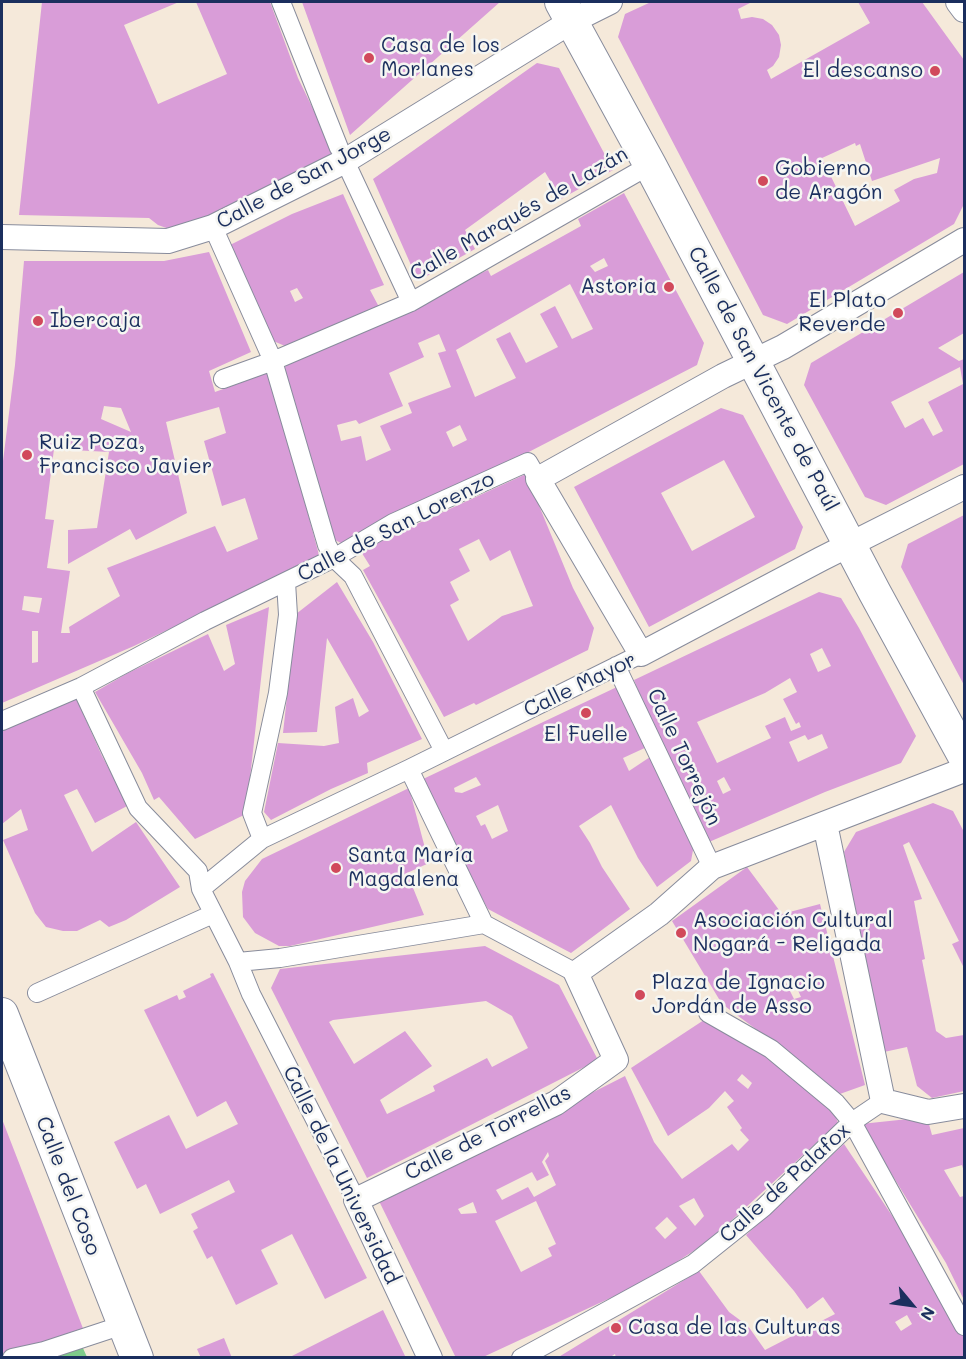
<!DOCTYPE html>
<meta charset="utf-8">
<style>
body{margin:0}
#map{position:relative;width:966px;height:1359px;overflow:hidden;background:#f5e9da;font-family:Mali,sans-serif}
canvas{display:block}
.frame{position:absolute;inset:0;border:3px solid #1b2f5e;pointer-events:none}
.north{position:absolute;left:882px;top:1275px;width:60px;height:60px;-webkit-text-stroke:4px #f6f6f2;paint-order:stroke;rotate:119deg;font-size:16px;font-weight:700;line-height:24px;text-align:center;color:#1b2f5e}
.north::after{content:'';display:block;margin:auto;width:21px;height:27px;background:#1b2f5e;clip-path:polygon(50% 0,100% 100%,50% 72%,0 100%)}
</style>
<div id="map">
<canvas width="966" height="1359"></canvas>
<div class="frame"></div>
<div class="north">N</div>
</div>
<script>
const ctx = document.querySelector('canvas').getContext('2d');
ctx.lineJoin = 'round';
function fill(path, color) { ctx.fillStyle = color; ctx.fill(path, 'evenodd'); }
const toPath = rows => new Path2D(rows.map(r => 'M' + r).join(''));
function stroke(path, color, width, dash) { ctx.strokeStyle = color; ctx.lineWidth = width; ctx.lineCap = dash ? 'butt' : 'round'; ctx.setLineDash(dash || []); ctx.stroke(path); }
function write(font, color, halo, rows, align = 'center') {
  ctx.font = font + ' Mali,sans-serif'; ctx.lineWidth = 5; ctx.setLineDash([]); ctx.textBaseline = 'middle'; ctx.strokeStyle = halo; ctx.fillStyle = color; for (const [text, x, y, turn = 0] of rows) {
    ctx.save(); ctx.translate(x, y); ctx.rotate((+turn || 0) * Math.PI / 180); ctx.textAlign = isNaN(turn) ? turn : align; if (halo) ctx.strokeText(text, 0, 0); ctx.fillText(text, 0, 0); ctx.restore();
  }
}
const green = toPath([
 [82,1346,87,1357,40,1358]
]);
const building = toPath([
 [42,2,179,2,124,25,158,104,227,74,196,2,270,2,298,78,336,156,181,230,172,230,158,225,149,218,19,215],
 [302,2,500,2,350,135],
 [651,2,752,2,738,9,741,19,752,17,763,19,772,25,779,35,781,45,779,57,773,66,767,70,771,79,870,23,858,2,922,2,964,60,964,204,954,224,787,324,763,315,618,37,625,14],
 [855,143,856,146,860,144,872,181,940,158,937,173,914,179,894,190,900,201,855,226,822,158],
 [537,63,559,68,613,170,561,199,545,172,465,230,475,249,418,281,373,179],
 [624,193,704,343,697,365,521,456,388,517,341,543,329,537,282,373,288,362,488,270,491,276,581,226,578,219],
 [604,258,608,266,595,272,590,266],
 [570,284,593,329,572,339,555,306,540,314,558,347,526,363,510,332,496,339,516,378,475,397,456,350],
 [439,334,446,351,438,353,451,387,408,403,412,413,380,426,391,450,366,461,361,436,341,441,337,425,356,420,359,424,403,406,389,373,424,357,418,343],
 [460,425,467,440,453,447,446,432],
 [343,194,384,285,370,290,379,307,285,346,271,340,228,246,292,214],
 [297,288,303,298,295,302,290,291],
 [209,252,251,352,209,371,215,392,270,372,319,555,284,574,134,646,2,703,2,469,15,365,24,261,164,261],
 [104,406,121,408,131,432,101,419],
 [219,407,226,433,204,441,222,506,245,498,258,539,227,552,215,526,107,568,120,596,69,627,70,633,61,633,70,571,47,568,54,520,45,519,54,449,109,452,97,528,68,530,68,564,130,529,136,540,187,513,166,422],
 [24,596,42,598,39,613,22,610],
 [32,631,38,631,38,662,32,663],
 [964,272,964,333,938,348,959,361,964,359,964,464,886,505,865,497,804,385,811,363],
 [960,367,963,384,928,402,943,431,933,436,923,418,905,428,891,402],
 [721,408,743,415,803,527,795,549,649,627,574,487],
 [724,460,755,517,692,551,661,493],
 [526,474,573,588,594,628,588,650,476,705,474,703,444,717,363,570,370,566,360,550],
 [479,539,490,561,510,550,533,606,502,616,468,641,450,605,459,600,450,582,470,571,459,549],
 [964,515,964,685,901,567,908,544],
 [337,582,373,642,422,739,367,763,368,773,331,789,271,820,264,812,278,743,324,746,339,743,335,707,353,698,359,717,369,711,327,638,317,732,283,733,296,614],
 [819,592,841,598,859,628,916,736,901,763,825,792,709,842,652,726,634,680],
 [822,648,831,666,818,672,810,654],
 [790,678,797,692,783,699,796,724,799,722,801,727,791,731,785,717,765,726,771,738,717,763,697,722,765,693],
 [822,734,828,748,798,762,789,742,805,735,808,740],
 [724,777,731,790,723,794,717,781],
 [269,607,246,814,195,839,159,797,154,800,142,773,95,692,128,673,208,634,224,671,235,664,226,625],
 [619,686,649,746,623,758,629,771,653,755,695,839,691,861,657,887,638,858,611,805,579,826,590,843,602,867,630,909,571,953,488,909,459,858,421,780],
 [623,726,627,736,615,741,610,731],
 [476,777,481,785,462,793,455,792,454,788],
 [498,805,508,831,492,839,485,824,481,826,476,816],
 [76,698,102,756,129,805,95,823,77,789,64,795,92,852,136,822,180,887,126,920,109,927,100,920,77,931,63,931,46,927,35,913,3,840,28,830,21,809,2,824,2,730],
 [409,788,429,863,407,873,424,915,290,946,279,946,255,933,243,917,242,892,245,881,262,859],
 [933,803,953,811,964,832,964,968,952,944,959,941,909,842,903,845,922,899,914,901,925,959,922,960,936,1031,946,1038,964,1035,964,1091,932,1098,917,1086,907,1047,884,1052,844,852,856,832],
 [747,867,782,914,820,904,865,1085,837,1095,776,1044,722,1004,672,921],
 [791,975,801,997,794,999,783,977],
 [485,946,559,985,598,1060,367,1178,271,988,280,969],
 [486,1001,512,1016,528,1048,492,1067,487,1058,433,1086,435,1091,387,1114,380,1100,432,1066,405,1031,354,1064,329,1022,333,1020],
 [213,973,367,1278,325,1299,292,1234,261,1250,278,1284,236,1305,212,1256,207,1259,193,1231,198,1228,191,1214,235,1192,229,1180,160,1214,146,1184,137,1189,114,1142,169,1115,186,1149,238,1124,226,1101,197,1117,144,1010,177,995,179,1000,186,997,183,991,211,977,210,974],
 [707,1018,762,1052,834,1112,838,1123,709,1241,647,1281,481,1358,456,1358,379,1201,625,1076,654,1142,682,1179,732,1144,738,1151,749,1140,740,1130,742,1128,727,1107,734,1101,725,1091,709,1108,668,1136,631,1068],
 [742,1074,752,1083,748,1089,737,1080],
 [548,1152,549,1156,545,1161,556,1185,534,1197,528,1187,502,1200,496,1190,532,1172,537,1181,549,1175,542,1162],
 [694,1198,704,1216,695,1226,679,1206],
 [536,1201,556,1244,548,1248,552,1256,521,1272,495,1221],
 [473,1202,477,1213,461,1214,458,1209],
 [667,1217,677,1228,665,1239,655,1228],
 [927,1117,932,1135,964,1128,964,1172,962,1165,944,1170,960,1197,964,1196,964,1300,946,1263,861,1124],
 [2,1119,84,1331,50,1344,2,1353],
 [844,1144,905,1235,957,1322,964,1336,964,1358,616,1358,615,1354,609,1358,557,1358,699,1271,729,1312,748,1326,765,1350,835,1314,823,1297,807,1309,794,1291,746,1235],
 [907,1315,912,1324,901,1331,895,1322],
 [383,1310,406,1358,288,1358],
 [224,1338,232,1358,201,1358,197,1349]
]);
const pedestrian = toPath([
 [281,2,339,148],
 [345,161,411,302],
 [213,227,273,361,327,545,334,558,353,576,444,751],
 [223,379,273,361,411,302,650,165],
 [616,666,712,867],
 [81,687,138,808,198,871,201,889,238,962,251,994,356,1200],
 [2,721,81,687,205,621,334,558,393,523,528,462,538,479],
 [409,769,484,924],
 [262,839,252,813,278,693,288,615,286,582],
 [201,889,262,839,409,769,641,654],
 [238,962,280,958,484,924,576,973],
 [37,993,213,914],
 [708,1013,771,1049,836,1103,852,1122,964,1326],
 [12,1358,44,1351,123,1325],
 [521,1358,693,1264,763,1208,852,1122,883,1101]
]);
const minor = toPath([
 [958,2,964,10],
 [2,237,168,241,213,227,345,161,572,21,610,2],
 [964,240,783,347,723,376,538,479,641,654,821,559,964,487],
 [825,824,883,1101,928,1112,964,1106],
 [430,1358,356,1200,556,1103,616,1060,576,973,659,914,712,867,964,770]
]);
const tertiary = toPath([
 [561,2,650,165,875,593,964,756],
 [2,1014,137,1358]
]);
const markers = [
 [369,58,6,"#d1495b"],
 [935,71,6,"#d1495b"],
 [763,181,6,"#d1495b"],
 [669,287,6,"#d1495b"],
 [898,313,6,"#d1495b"],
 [38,321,6,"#d1495b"],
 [27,455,6,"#d1495b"],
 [586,713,6,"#d1495b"],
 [336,868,6,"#d1495b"],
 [681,933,6,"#d1495b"],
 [640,995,6,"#d1495b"],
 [616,1328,6,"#d1495b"]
];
const poiNames = [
 ["Casa de los",381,46],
 ["Morlanes",381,70],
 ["El descanso",923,71,"right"],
 ["Gobierno",775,169],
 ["de Aragón",775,193],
 ["Astoria",657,287,"right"],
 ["El Plato",886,301,"right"],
 ["Reverde",886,325,"right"],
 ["Ibercaja",50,321],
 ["Ruiz Poza,",39,443],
 ["Francisco Javier",39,467],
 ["El Fuelle",586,735,"center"],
 ["Santa María",348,856],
 ["Magdalena",348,880],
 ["Asociación Cultural",693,921],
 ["Nogará - Religada",693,945],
 ["Plaza de Ignacio",652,983],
 ["Jordán de Asso",652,1007],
 ["Casa de las Culturas",628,1328]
];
const streetNames = [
 ["Calle de San Jorge",304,178,-28],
 ["Calle Marqués de Lazán",519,214,-30],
 ["Calle de San Vicente de Paúl",763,379,62],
 ["Calle de San Lorenzo",396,527,-27],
 ["Calle Mayor",580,685,-26],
 ["Calle Torrejón",684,757,65],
 ["Calle de Torrellas",488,1133,-27],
 ["Calle de la Universidad",341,1175,64],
 ["Calle de Palafox",785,1183,-42],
 ["Calle del Coso",68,1186,69]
];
fill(green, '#7ecb8a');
fill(building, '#d99dd8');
stroke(pedestrian, '#888c9c', 20);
stroke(minor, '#888c9c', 26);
stroke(tertiary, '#888c9c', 34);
stroke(pedestrian, '#fff', 18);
stroke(minor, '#fff', 24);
stroke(tertiary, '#fff', 32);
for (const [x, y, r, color] of markers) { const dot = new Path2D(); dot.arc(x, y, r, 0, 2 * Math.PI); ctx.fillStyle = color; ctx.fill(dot); stroke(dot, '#f6f6f2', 2); }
write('21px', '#1b2f5e', '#f6f6f2', poiNames, 'left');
write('21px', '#1b2f5e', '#f6f6f2', streetNames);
</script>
